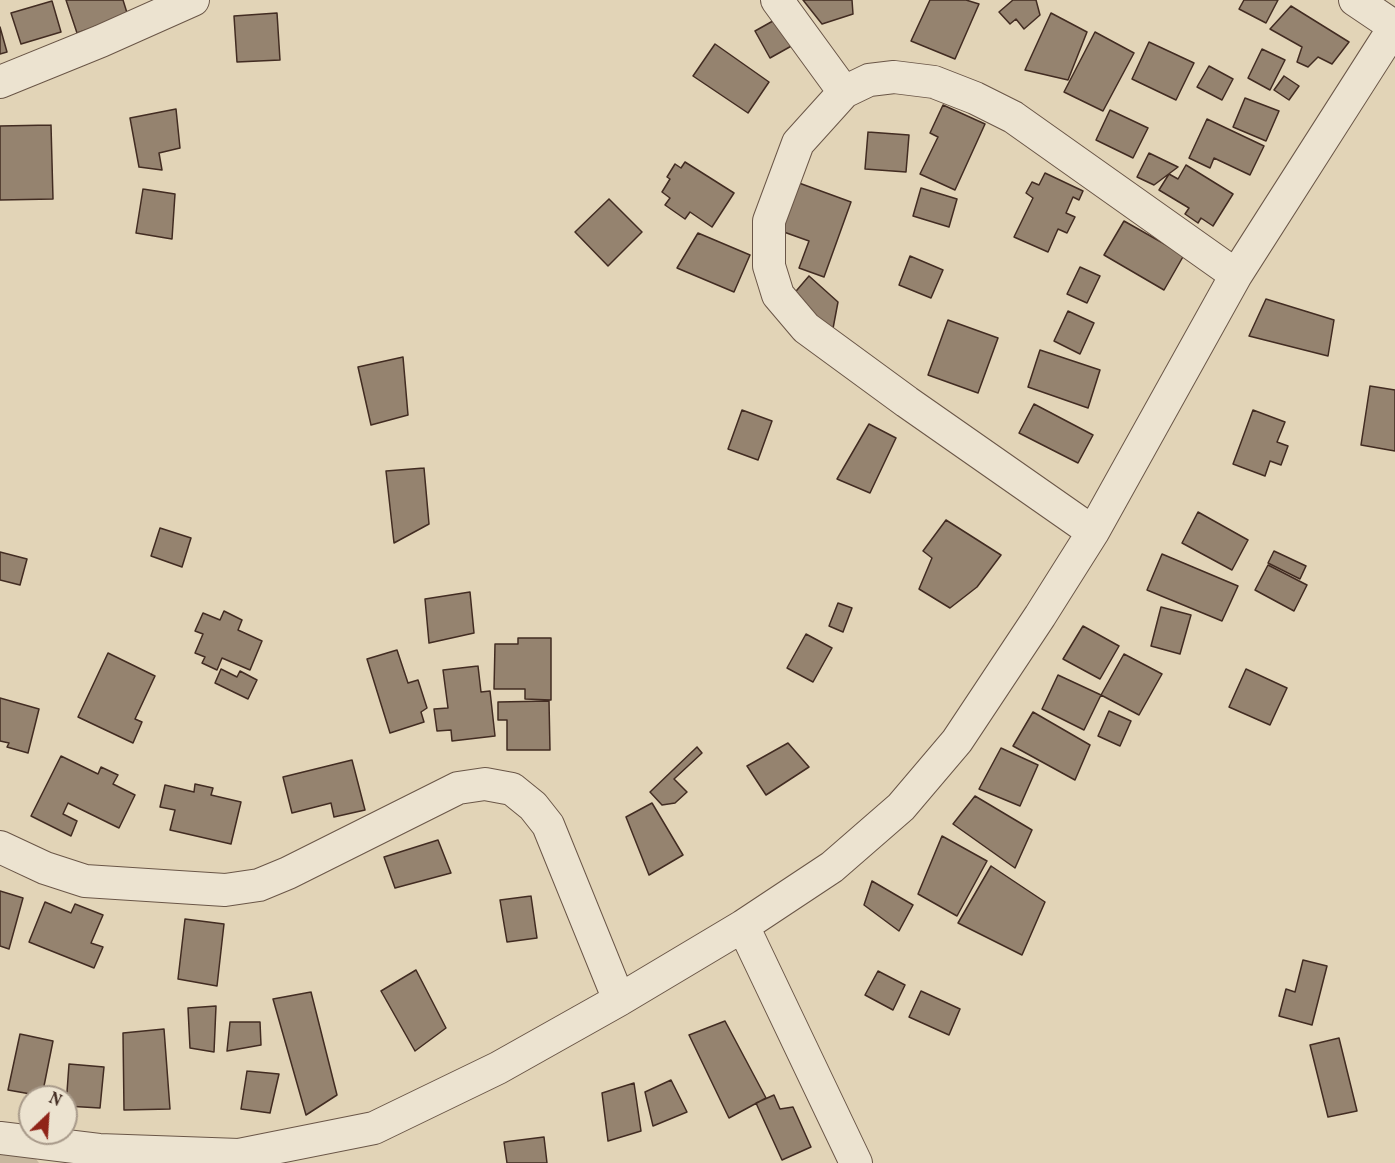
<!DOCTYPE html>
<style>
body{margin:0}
#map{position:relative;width:1395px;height:1163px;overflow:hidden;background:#e2d4b7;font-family:Vollkorn,serif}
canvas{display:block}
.north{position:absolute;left:18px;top:1085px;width:60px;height:60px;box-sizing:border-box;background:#ece3d0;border:2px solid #a89a8a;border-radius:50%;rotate:25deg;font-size:16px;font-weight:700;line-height:24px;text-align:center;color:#422c22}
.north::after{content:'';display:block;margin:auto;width:21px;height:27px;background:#8f2418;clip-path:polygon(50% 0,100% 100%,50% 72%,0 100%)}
</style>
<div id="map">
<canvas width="1395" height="1163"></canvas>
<div class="north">N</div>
</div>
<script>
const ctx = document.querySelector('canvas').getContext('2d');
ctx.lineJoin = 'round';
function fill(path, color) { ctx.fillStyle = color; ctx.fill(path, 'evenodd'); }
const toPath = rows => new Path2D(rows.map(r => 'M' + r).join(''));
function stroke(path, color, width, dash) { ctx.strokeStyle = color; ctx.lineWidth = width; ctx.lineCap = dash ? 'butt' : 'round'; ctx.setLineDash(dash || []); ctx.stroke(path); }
const green = toPath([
 [0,1148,30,1151,39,1163,0,1163]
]);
const building = toPath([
 [66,0,123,0,128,16,77,33,66,0],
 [803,0,852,0,853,14,822,24,803,0],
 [930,0,966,0,979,4,955,59,911,41,930,0],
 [1013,0,1036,0,1040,15,1024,29,1016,19,1010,24,999,12,1013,0],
 [1244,0,1278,0,1266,23,1239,9,1244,0],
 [52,1,61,32,21,44,11,13,52,1],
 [1291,6,1349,42,1332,64,1318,57,1308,67,1297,62,1302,47,1270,29,1291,6],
 [277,13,280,60,237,62,234,16,277,13],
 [1051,13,1087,32,1068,80,1025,70,1051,13],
 [780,17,795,44,770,58,755,31,780,17],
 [0,27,7,52,0,54,0,27],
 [1095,32,1134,53,1103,111,1064,92,1095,32],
 [1149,42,1194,63,1176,100,1132,79,1149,42],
 [715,44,769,82,748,113,693,76,715,44],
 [1262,49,1285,60,1270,90,1248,78,1262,49],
 [1209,66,1233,79,1222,100,1197,87,1209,66],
 [1284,76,1299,86,1289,100,1274,90,1284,76],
 [1245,98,1279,111,1266,141,1233,127,1245,98],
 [943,105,985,124,955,190,920,174,938,137,930,133,943,105],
 [176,109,180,148,159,153,162,170,139,167,130,118,176,109],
 [1110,110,1148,128,1133,158,1096,140,1110,110],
 [1207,119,1264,146,1250,175,1214,158,1210,168,1189,158,1207,119],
 [51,125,53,199,0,200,0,126,51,125],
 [868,132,909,135,906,172,865,169,868,132],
 [1149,153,1178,167,1154,185,1137,177,1149,153],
 [685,162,734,193,712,227,690,212,685,219,665,205,670,198,662,192,670,179,667,177,675,164,681,168,685,162],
 [1186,165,1233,194,1213,226,1201,218,1198,223,1185,214,1189,208,1159,190,1169,174,1178,179,1186,165],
 [1045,173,1083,191,1079,200,1073,197,1066,213,1075,217,1067,233,1058,229,1048,252,1014,237,1033,198,1026,193,1032,182,1039,185,1045,173],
 [799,183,851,202,824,277,799,268,809,241,781,231,799,183],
 [921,188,957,199,949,227,913,216,921,188],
 [143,189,175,194,172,239,136,233,143,189],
 [609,199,642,232,608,266,575,232,609,199],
 [1124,221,1184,255,1164,290,1104,255,1124,221],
 [698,233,750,255,734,292,677,268,698,233],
 [910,256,943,270,931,298,899,285,910,256],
 [1080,267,1100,276,1087,303,1067,294,1080,267],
 [809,276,838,302,831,339,791,297,809,276],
 [1266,299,1334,320,1328,356,1249,336,1266,299],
 [1068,311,1094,323,1080,354,1054,341,1068,311],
 [948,320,998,338,978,393,928,375,948,320],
 [1040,350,1100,370,1088,408,1028,387,1040,350],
 [403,357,408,415,371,425,358,367,403,357],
 [1370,386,1395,390,1395,451,1361,445,1370,386],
 [1034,404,1093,435,1078,463,1019,433,1034,404],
 [742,410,772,421,758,460,728,449,742,410],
 [1253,410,1285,422,1277,442,1288,446,1281,465,1270,461,1265,476,1233,464,1253,410],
 [869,424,896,438,870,493,837,479,869,424],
 [424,468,429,524,394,543,386,471,424,468],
 [1198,512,1248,540,1232,570,1182,543,1198,512],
 [946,520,1001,555,977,587,950,608,919,589,932,558,923,551,946,520],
 [160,528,191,538,182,567,151,556,160,528],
 [1274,551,1306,566,1300,579,1268,563,1274,551],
 [0,552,27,559,20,585,0,580,0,552],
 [1162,554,1238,586,1222,621,1147,590,1162,554],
 [1268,565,1307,585,1294,611,1255,590,1268,565],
 [470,592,474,633,429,643,425,599,470,592],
 [838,603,852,608,843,632,829,626,838,603],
 [1161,607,1191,615,1180,654,1151,646,1161,607],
 [224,611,242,620,238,630,262,641,250,670,222,658,217,670,202,663,205,657,195,653,203,634,195,631,203,613,220,620,224,611],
 [1083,626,1119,646,1100,679,1063,659,1083,626],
 [806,634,832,648,813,682,787,668,806,634],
 [518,638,551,638,551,700,525,699,525,689,494,689,495,644,518,644,518,638],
 [397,650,408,683,418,680,427,708,421,712,424,722,390,733,367,659,397,650],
 [108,653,155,676,135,719,142,722,133,743,78,717,108,653],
 [1124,654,1162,674,1139,715,1101,695,1124,654],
 [478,666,481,692,490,691,495,736,452,741,451,730,437,731,434,709,448,708,443,670,478,666],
 [221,669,237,677,240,671,257,680,248,699,215,683,221,669],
 [1246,669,1287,688,1270,725,1229,707,1246,669],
 [1058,675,1101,695,1084,730,1042,709,1058,675],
 [0,698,39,709,28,753,7,747,9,743,0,741,0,698],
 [549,701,550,750,507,750,507,720,498,720,498,702,549,701],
 [1109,711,1131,721,1120,746,1098,736,1109,711],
 [1033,712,1090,745,1075,780,1013,746,1033,712],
 [788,743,809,767,766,795,747,766,788,743],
 [697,747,702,753,674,779,687,792,675,803,662,805,650,792,697,747],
 [1001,748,1038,765,1020,806,979,789,1001,748],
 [61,756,98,774,101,767,118,775,113,784,135,795,119,828,68,803,63,814,77,821,71,836,31,816,61,756],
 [352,760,365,810,334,817,331,803,292,813,283,777,352,760],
 [195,784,213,788,211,795,241,802,231,844,170,830,175,810,160,807,165,785,194,792,195,784],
 [975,796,1032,830,1015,868,953,824,975,796],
 [652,803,683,855,649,875,626,817,652,803],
 [942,836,987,861,957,916,918,894,942,836],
 [438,840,451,873,395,888,384,857,438,840],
 [991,866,1045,902,1022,955,958,923,991,866],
 [872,881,913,905,899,931,864,905,872,881],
 [0,891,23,898,9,949,0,946,0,891],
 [531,896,537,938,507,942,500,900,531,896],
 [45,902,71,913,75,904,103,915,91,943,103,947,94,968,29,942,45,902],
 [185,919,224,924,217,986,178,979,185,919],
 [1303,960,1327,966,1312,1025,1279,1016,1286,989,1295,992,1303,960],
 [416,970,446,1028,415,1051,381,991,416,970],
 [878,971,905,985,893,1010,865,995,878,971],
 [921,991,960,1009,949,1035,909,1017,921,991],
 [311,992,337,1095,306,1115,273,999,311,992],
 [216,1006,214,1052,190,1048,188,1008,216,1006],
 [725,1021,766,1098,729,1118,689,1035,725,1021],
 [230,1022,260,1022,261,1045,227,1051,230,1022],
 [164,1029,170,1109,124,1110,123,1033,164,1029],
 [20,1034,53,1041,42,1096,8,1090,20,1034],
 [1339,1038,1357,1111,1328,1117,1310,1045,1339,1038],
 [69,1064,104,1067,100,1108,66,1106,69,1064],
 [247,1071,279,1074,270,1113,241,1109,247,1071],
 [671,1080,687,1112,653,1126,645,1092,671,1080],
 [634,1083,641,1131,608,1141,602,1093,634,1083],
 [774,1095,780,1109,793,1107,811,1147,782,1160,756,1103,774,1095],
 [544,1137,547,1163,507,1163,504,1142,544,1137]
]);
const minor = toPath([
 [777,0,844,92],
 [1355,0,1395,27],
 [0,82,101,41,193,0],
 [1093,532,907,402,806,328,778,295,769,266,769,221,798,143,844,92,869,80,894,77,934,82,975,98,1013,117,1236,275],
 [0,847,45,868,85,881,225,890,259,885,288,873,458,788,485,784,512,789,533,806,548,825,619,1000],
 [743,926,856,1163],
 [0,1138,99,1150,239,1155,374,1128,498,1068,619,1000,743,926,832,867,901,807,957,741,1040,616,1093,532,1236,275,1395,26]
]);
fill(green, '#c7b79e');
fill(building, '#95836f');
stroke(building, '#422c22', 1.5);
stroke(minor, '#6a5647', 34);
stroke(minor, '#ece3d0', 32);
</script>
